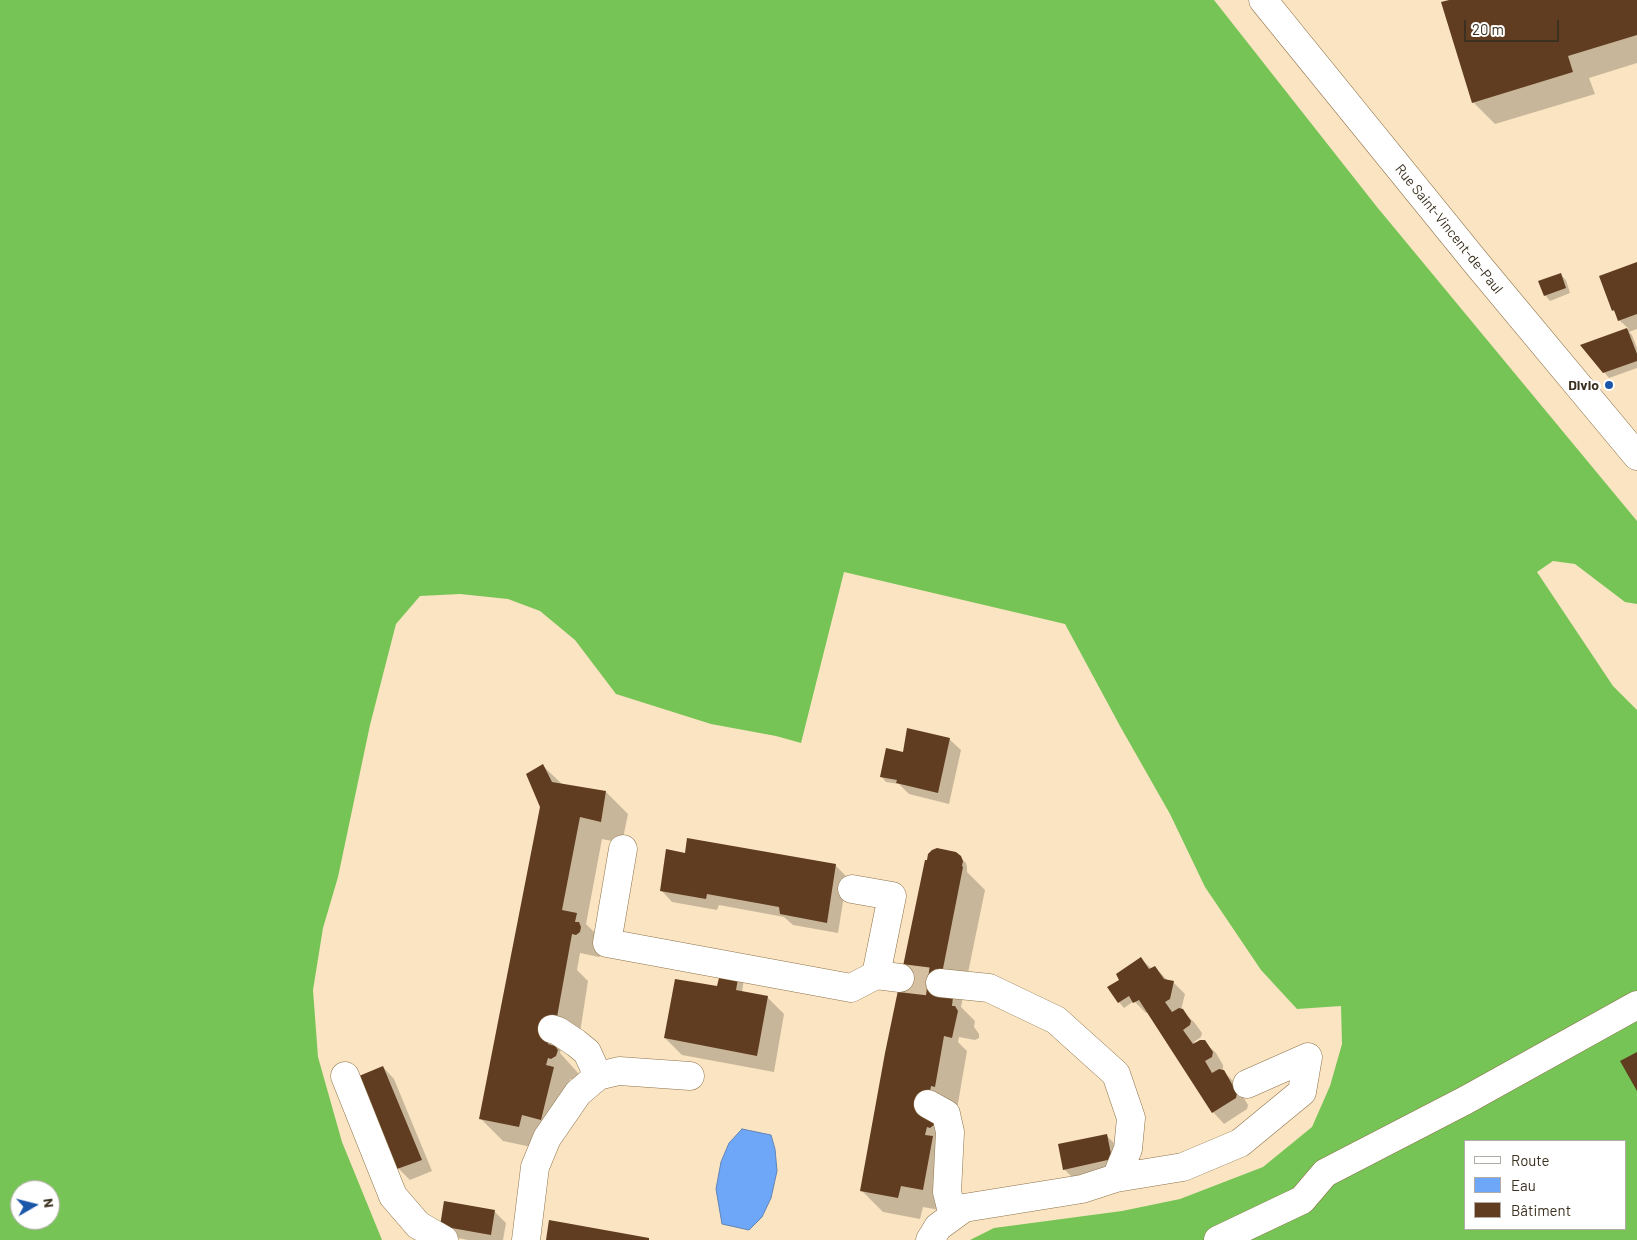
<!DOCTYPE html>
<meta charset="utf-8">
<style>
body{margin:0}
#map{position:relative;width:1637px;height:1240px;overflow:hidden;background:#fbe4c1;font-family:Barlow,sans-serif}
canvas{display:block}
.legend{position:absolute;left:1464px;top:1140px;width:162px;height:90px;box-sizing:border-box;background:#fff;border:1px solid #b1ada6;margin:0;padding:6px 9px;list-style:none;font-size:15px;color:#3c3120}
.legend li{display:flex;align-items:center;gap:10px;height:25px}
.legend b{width:25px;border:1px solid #b1ada6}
.north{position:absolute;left:10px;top:1180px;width:50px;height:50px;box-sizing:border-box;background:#fff;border:1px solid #b1ada6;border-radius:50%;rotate:82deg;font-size:14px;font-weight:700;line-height:20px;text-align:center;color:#3c3120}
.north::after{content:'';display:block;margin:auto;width:18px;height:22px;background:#1b57a8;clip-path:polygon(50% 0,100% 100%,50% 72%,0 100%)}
.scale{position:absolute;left:1464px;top:20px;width:95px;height:22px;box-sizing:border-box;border:2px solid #3c3120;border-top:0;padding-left:6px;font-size:15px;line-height:18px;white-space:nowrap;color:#3c3120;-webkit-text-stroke:4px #fff;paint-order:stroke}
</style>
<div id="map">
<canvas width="1637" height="1240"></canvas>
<ul class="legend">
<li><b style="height:6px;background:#fff"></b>Route</li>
<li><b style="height:14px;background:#6fa7f8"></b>Eau</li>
<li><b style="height:14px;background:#603c20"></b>Bâtiment</li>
</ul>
<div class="north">N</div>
<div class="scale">20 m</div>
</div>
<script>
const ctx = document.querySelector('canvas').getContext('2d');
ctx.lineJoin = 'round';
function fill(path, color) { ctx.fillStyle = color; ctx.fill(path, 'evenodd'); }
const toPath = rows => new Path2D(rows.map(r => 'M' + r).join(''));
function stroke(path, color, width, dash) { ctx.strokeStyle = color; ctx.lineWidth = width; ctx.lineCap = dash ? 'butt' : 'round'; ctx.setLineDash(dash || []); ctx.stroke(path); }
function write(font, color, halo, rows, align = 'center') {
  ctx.font = font + ' Barlow,sans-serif'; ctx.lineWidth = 5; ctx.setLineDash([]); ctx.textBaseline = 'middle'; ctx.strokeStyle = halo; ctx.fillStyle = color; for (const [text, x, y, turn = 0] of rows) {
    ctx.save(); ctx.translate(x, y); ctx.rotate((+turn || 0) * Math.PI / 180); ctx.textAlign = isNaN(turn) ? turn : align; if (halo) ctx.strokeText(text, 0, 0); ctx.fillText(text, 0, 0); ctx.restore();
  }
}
const forest = toPath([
 [0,0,1214,0,1377,207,1637,521,1637,604,1625,602,1575,564,1553,561,1537,572,1613,686,1637,710,1637,1240,970,1240,994,1228,1122,1211,1180,1199,1263,1167,1312,1127,1330,1086,1342,1044,1341,1006,1297,1009,1261,970,1205,887,1170,814,1120,726,1065,624,844,572,801,743,776,736,711,724,616,694,575,640,540,611,508,599,460,594,420,596,396,624,370,725,338,877,323,928,313,990,318,1057,342,1142,382,1240,0,1240],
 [1466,1141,1626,1141,1626,1229,1466,1229],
 [20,1190,50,1190,50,1220,20,1220]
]);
const water = toPath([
 [742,1129,771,1135,775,1149,777,1171,771,1198,762,1217,749,1230,722,1224,716,1189,721,1162,729,1143,742,1129]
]);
const shadow = toPath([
 [1453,0,1637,0,1637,63,1589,78,1595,94,1495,124,1473,102],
 [1637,263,1637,329,1629,332,1632,335,1637,348,1637,368,1609,378,1582,346,1629,329,1619,320,1617,315,1613,310],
 [1560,274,1566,280,1570,293,1550,301,1545,295],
 [949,739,961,750,949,804,909,794,899,784,886,782,881,776,904,753],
 [543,766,563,785,606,792,628,814,622,843,602,839,586,924,599,937,602,954,599,957,580,953,577,970,588,981,579,1039,564,1035,560,1053,579,1074,578,1078,574,1080,570,1079,569,1084,576,1090,563,1141,544,1137,541,1149,503,1141,481,1119,541,807],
 [956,853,966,863,967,867,967,872,985,890,961,1007,975,1021,974,1027,979,1034,979,1038,975,1040,959,1037,958,1042,967,1051,957,1109,945,1211,923,1207,920,1219,883,1212,861,1190],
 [686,854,835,865,847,877,838,933,793,925,784,917,719,905,717,910,672,902,661,890],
 [1141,959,1152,969,1155,967,1168,981,1173,982,1185,994,1181,1010,1194,1022,1202,1033,1201,1037,1194,1042,1196,1044,1204,1042,1216,1053,1223,1065,1223,1069,1220,1070,1223,1071,1235,1083,1248,1105,1247,1109,1224,1124,1213,1112,1148,1012,1146,1013,1134,1001,1124,1008,1119,1002,1119,981],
 [744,979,742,992,767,997,784,1014,774,1072,682,1055,665,1038,722,989,718,986],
 [383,1067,394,1079,432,1171,410,1180,399,1169,360,1077],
 [1107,1136,1118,1147,1123,1171,1075,1180,1064,1169],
 [495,1212,506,1223,503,1240,468,1240,453,1237,441,1226]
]);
const building = toPath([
 [1449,0,1637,0,1637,35,1568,56,1573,72,1472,103,1441,2],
 [1637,262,1637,314,1618,321,1614,310,1612,311,1599,276],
 [1561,273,1566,288,1544,296,1538,281],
 [1627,328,1637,354,1637,361,1603,373,1580,345],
 [907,728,950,738,938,793,896,783,897,780,880,777,886,748,903,752],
 [543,764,552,782,606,791,601,822,580,817,562,910,577,913,575,922,579,922,581,927,580,932,576,935,572,934,557,1017,555,1017,548,1044,555,1046,558,1050,556,1056,551,1059,548,1058,546,1065,554,1067,541,1120,522,1115,519,1127,479,1119,540,807,526,774],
 [687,838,836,864,827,923,780,914,779,907,707,894,706,899,660,891,666,849,685,853],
 [937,848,956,852,961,856,963,861,962,866,963,867,938,994,953,997,952,1006,955,1006,958,1011,952,1038,944,1036,935,1087,931,1086,926,1114,936,1120,934,1125,930,1128,927,1127,925,1135,933,1136,923,1190,901,1186,898,1198,860,1191,885,1053,925,860,927,860,928,854,932,850],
 [1141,957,1149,969,1155,966,1164,979,1174,981,1170,999,1165,1002,1172,1012,1179,1008,1183,1009,1191,1021,1190,1025,1183,1030,1193,1044,1200,1040,1205,1040,1213,1052,1212,1057,1205,1061,1212,1073,1219,1069,1224,1070,1237,1093,1236,1098,1212,1113,1139,1000,1133,1003,1129,996,1118,1003,1107,987,1119,980,1116,974],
 [721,970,739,973,736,990,768,996,757,1056,664,1038,675,979,717,986],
 [1637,1052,1637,1091,1620,1061],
 [383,1066,422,1160,397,1169,359,1076],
 [1107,1134,1112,1159,1063,1170,1058,1144],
 [444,1201,495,1210,491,1235,440,1226],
 [549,1220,649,1238,649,1240,546,1240]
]);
const minorTunnel = toPath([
 [900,978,940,983]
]);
const minor = toPath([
 [1263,0,1478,265,1637,456],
 [623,849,607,943,851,988,876,975,900,978],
 [852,889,892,896,876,975],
 [552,1029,558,1031,576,1043,587,1052,598,1076],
 [345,1076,393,1196,418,1225,444,1240],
 [928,1104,946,1114,950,1132,947,1192,953,1216],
 [1116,1178,1183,1167,1240,1143,1302,1092,1308,1057,1247,1084],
 [526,1240,535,1167,547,1138,578,1093,598,1076,619,1071,690,1076],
 [930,1240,938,1227,964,1208,1082,1189,1116,1178,1128,1149,1131,1118,1116,1074,1056,1020,989,988,940,983],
 [1218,1240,1302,1200,1325,1173,1466,1100,1637,1005]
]);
const markers = [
 [1609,385,5,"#1b57a8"]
];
const streetNames = [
 ["Rue Saint-Vincent-de-Paul",1449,229,51]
];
const poiNames = [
 ["Divio",1599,385]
];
fill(forest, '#76c456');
fill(water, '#6fa7f8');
stroke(water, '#6084b7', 1);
fill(shadow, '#0003');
fill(building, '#603c20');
stroke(minorTunnel, '#d5c0a1', 28, [28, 14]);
stroke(minor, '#8d734b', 29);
stroke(minor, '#fff', 28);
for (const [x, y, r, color] of markers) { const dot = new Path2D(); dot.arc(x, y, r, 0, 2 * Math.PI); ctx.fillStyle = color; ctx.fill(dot); stroke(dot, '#fff', 2); }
write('14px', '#3c3120', '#fff', streetNames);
write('bold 14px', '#3c3120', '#fff', poiNames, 'right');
</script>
